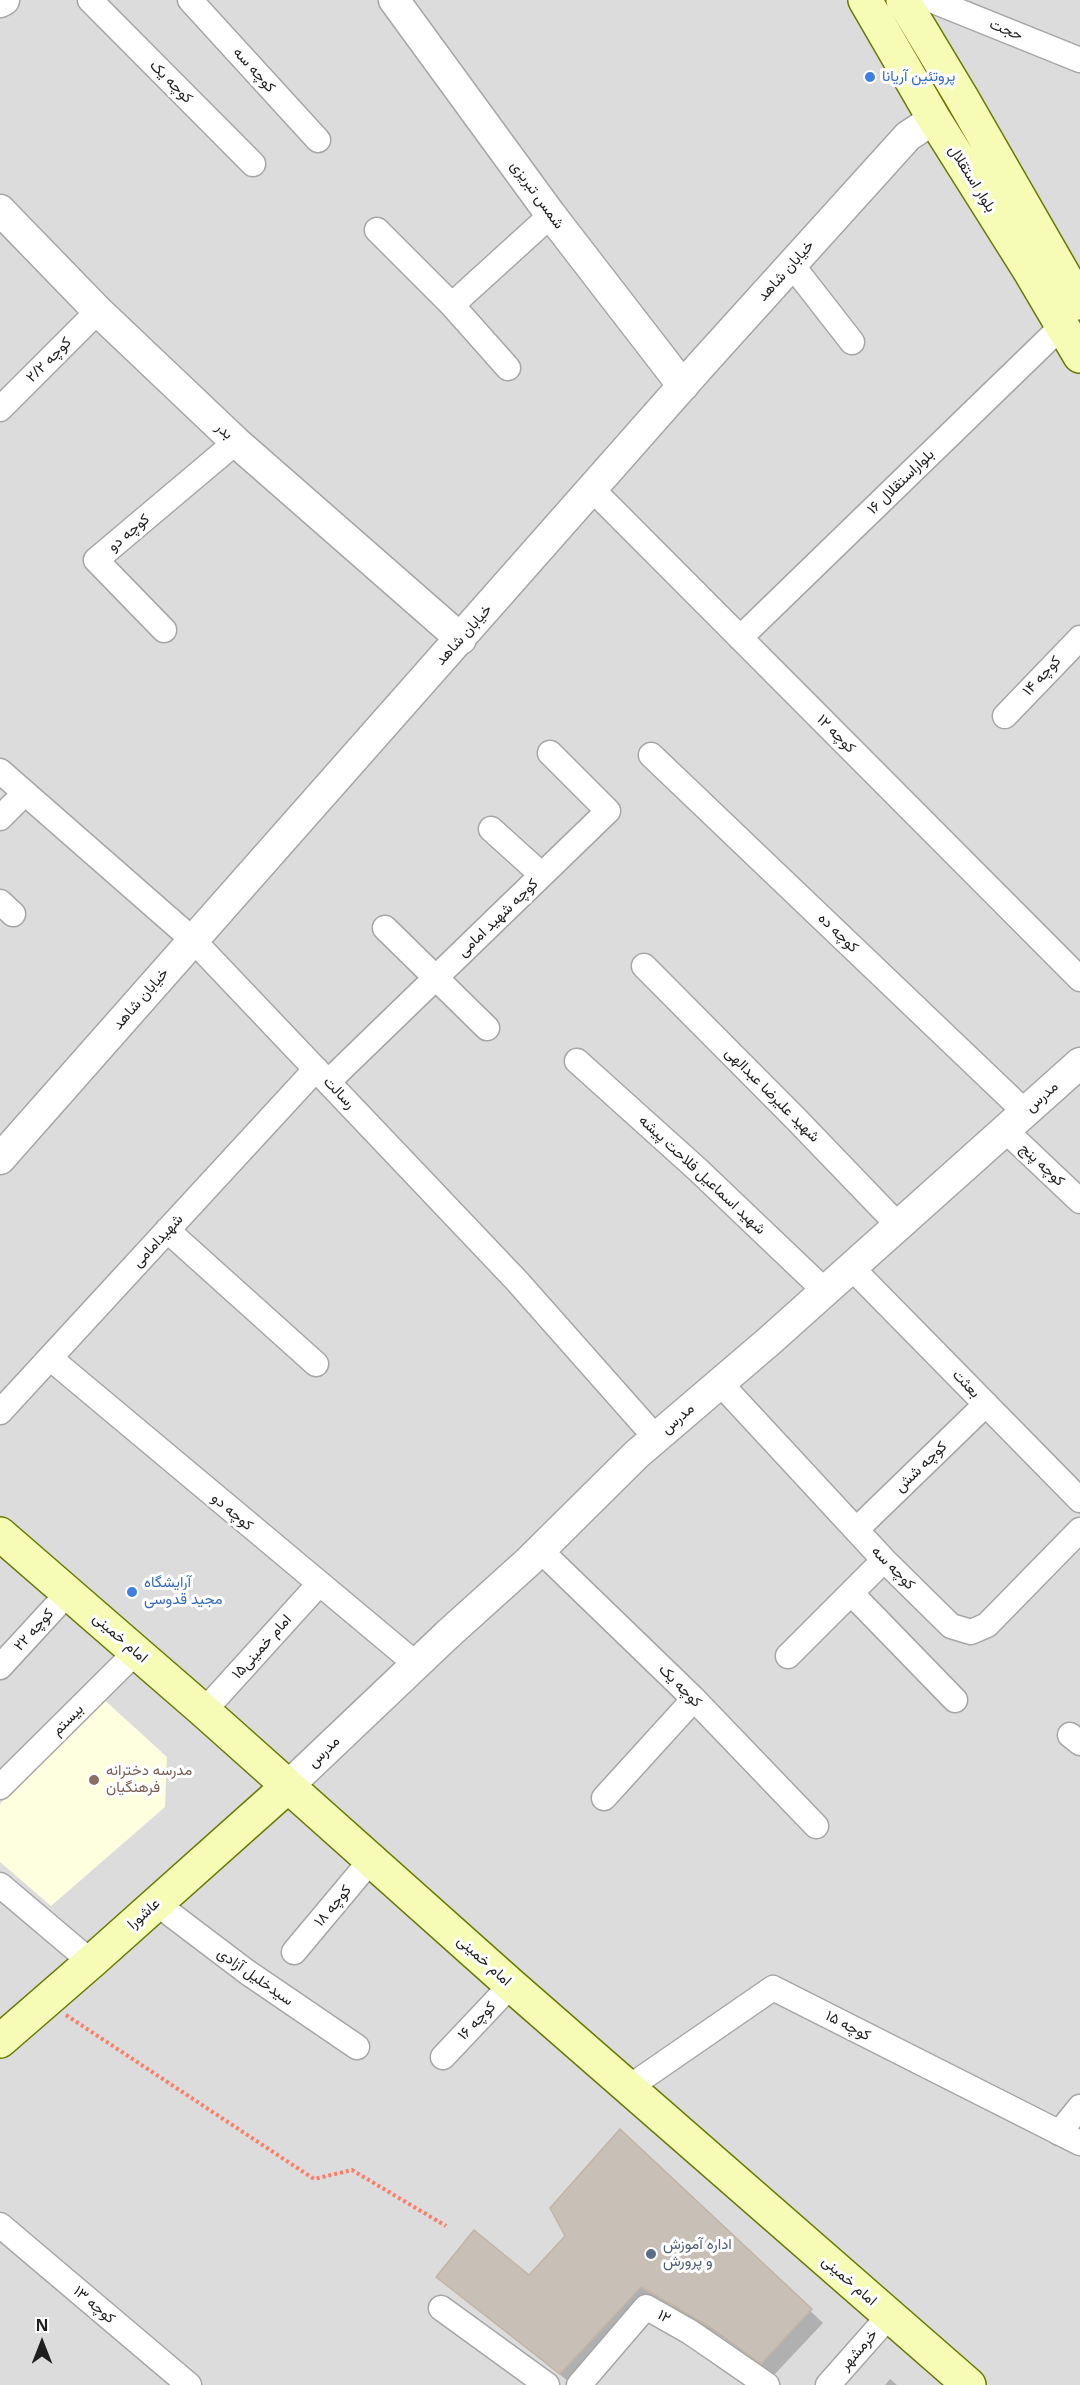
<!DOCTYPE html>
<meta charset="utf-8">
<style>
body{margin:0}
#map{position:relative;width:1080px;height:2385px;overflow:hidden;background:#f0ede4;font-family:"Noto Sans",sans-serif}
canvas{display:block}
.north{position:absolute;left:12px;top:2313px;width:60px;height:60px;-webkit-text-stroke:4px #fff;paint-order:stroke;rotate:0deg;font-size:16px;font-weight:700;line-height:24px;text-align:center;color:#1f1f1f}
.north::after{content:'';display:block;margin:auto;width:21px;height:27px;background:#1f1f1f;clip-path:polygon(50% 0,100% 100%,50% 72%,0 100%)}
</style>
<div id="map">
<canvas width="1080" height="2385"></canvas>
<div class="north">N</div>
</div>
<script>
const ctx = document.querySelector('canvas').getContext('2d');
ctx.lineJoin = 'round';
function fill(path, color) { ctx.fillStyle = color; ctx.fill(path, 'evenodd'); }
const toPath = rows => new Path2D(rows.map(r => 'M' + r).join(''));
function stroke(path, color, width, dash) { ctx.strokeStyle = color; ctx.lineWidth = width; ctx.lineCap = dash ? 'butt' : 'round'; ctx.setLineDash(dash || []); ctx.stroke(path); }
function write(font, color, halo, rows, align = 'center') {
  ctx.font = font + ' "Noto Sans",Vazirmatn,sans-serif'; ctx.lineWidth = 6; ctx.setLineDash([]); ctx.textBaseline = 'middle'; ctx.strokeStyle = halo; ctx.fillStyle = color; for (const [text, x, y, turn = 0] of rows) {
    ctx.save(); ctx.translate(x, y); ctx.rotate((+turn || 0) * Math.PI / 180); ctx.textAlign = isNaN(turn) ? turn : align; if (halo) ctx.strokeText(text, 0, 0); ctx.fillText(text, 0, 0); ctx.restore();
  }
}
const residential = toPath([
 [0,0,1080,0,1080,2385,0,2385]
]);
const education = toPath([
 [98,1694,167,1757,165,1807,51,1906,0,1862,0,1804]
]);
const shadow = toPath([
 [620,2131,823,2323,774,2375,724,2339,654,2298,573,2385,451,2289,438,2276,529,2277,567,2236],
 [890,2379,897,2385,885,2385]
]);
const building = toPath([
 [620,2129,812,2309,761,2364,710,2327,641,2287,560,2374,436,2277,474,2230,529,2275,565,2236,550,2208,620,2129]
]);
const path = toPath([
 [66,2015,314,2179,352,2170,446,2226]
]);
const minor = toPath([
 [90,0,253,164],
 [190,0,318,140],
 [931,0,1080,60],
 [377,230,452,305,508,368],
 [792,265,852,342],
 [452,305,551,215],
 [0,409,98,311],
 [592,489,1080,979],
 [164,630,96,560,236,442],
 [740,638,1062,326],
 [1005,716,1080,638],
 [651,755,1025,1112],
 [0,771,193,940,517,1281,656,1438],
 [0,818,25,793],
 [491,829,542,875],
 [0,902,13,914],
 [385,928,487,1028],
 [644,966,797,1120,898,1225],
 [577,1061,697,1169,825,1291],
 [328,1082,608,811,550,753],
 [1005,1130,1080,1201],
 [167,1230,316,1364],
 [851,1267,1080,1500],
 [50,1358,416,1664],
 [720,1383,884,1560,951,1626,971,1632,987,1625,1080,1530],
 [0,1412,316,1069],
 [856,1530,986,1404],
 [540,1550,694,1699,816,1826],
 [852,1594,955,1700],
 [788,1656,884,1560],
 [0,1667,68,1593],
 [204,1711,319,1584],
 [1070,1735,1080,1743],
 [0,1787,136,1652],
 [604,1798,694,1699],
 [0,1885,91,1962],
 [156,1903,247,1972,357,2047],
 [294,1952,371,1860],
 [443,2057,511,1985],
 [628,2088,773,1988,1080,2143],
 [1059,2133,1080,2107],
 [0,2225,189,2385],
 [441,2308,547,2385],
 [579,2385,646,2307,690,2332,767,2385],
 [828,2385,889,2316]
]);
const tertiary = toPath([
 [394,0,551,215,683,386],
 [0,2,4,0],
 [0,210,98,311,236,442,461,639],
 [0,1159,701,365,908,136,934,119],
 [287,1787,447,1635,528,1562,637,1454,767,1343,1080,1063]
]);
const secondary = toPath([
 [865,0,934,119,1031,273,1080,356],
 [903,0,962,98,1080,303],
 [0,1534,204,1711,511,1985,969,2385],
 [0,2041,91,1962,287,1787]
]);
const markers = [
 [870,77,6,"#3f7fe0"],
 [132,1592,6,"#3f7fe0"],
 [94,1780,6,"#8d6e63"],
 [651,2254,6,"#5c6f8a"]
];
const streetNames = [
 ["حجت",1006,30,22],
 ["کوچه سه",254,70,48],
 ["کوچه یک",171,82,45],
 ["بلوار استقلال",972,179,58],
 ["شمس تبریزی",537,195,54],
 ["خیابان شاهد",786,271,-48],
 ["کوچه ۲/۲",49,360,-45],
 ["بدر",224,431,43],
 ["بلواراستقلال ۱۶",901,482,-44],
 ["کوچه دو",129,533,-40],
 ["خیابان شاهد",464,635,-48],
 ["کوچه ۱۴",1042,676,-47],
 ["کوچه ۱۲",836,734,45],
 ["کوچه شهید امامی",498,918,-44],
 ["کوچه ده",838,933,44],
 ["خیابان شاهد",141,999,-49],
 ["رسالت",339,1093,46],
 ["شهید علیرضا عبدالهی",772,1095,45],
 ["مدرس",1042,1097,-42],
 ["کوچه پنج",1042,1165,43],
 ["شهید اسماعیل فلاحت پیشه",702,1175,43],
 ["شهیدامامی",158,1241,-47],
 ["بعثت",966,1384,46],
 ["مدرس",678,1419,-41],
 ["کوچه شش",921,1467,-44],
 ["کوچه دو",232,1512,40],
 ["کوچه سه",893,1568,45],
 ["کوچه ۲۲",34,1630,-48],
 ["امام خمینی",120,1638,41],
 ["امام خمینی۱۵",262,1647,-48],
 ["کوچه یک",680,1686,45],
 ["بیستم",68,1720,-45],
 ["مدرس",324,1752,-44],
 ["کوچه ۱۸",333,1906,-50],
 ["عاشورا",144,1914,-42],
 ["امام خمینی",484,1961,42],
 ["سیدخلیل آزادی",255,1977,35],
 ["کوچه ۱۶",477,2021,-46],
 ["کوچه ۱۵",848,2026,27],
 ["امام خمینی",849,2281,41],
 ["کوچه ۱۳",94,2305,40],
 ["۱۲",664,2317,30],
 ["خرمشهر",859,2350,-49]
];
const shopNames = [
 ["پروتئین آریانا",882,77],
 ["آرایشگاه",144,1583],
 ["مجید قدوسی",144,1600]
];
const educationNames = [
 ["مدرسه دخترانه",106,1771],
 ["فرهنگیان",106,1788]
];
const serviceNames = [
 ["اداره آموزش",663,2245],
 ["و پرورش",663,2262]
];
fill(residential, '#dddcdc');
fill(education, '#fdffde');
fill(shadow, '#0003');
fill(building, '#c8bfb7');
stroke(building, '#c2b4a6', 1.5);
stroke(minor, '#a6a6a6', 27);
stroke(tertiary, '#a6a6a6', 33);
stroke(secondary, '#687b00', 36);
stroke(path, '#ff7d66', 4, [3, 3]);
stroke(minor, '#fff', 24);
stroke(tertiary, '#fff', 30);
stroke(secondary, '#f6fcb6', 33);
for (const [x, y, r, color] of markers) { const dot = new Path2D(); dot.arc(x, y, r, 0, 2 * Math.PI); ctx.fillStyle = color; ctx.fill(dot); stroke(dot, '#fff', 2); }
write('15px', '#1f1f1f', '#fff', streetNames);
write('15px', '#366cbe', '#fff', shopNames, 'left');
write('15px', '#785e54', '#fff', educationNames, 'left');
write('15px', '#4e5e75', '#fff', serviceNames, 'left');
</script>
